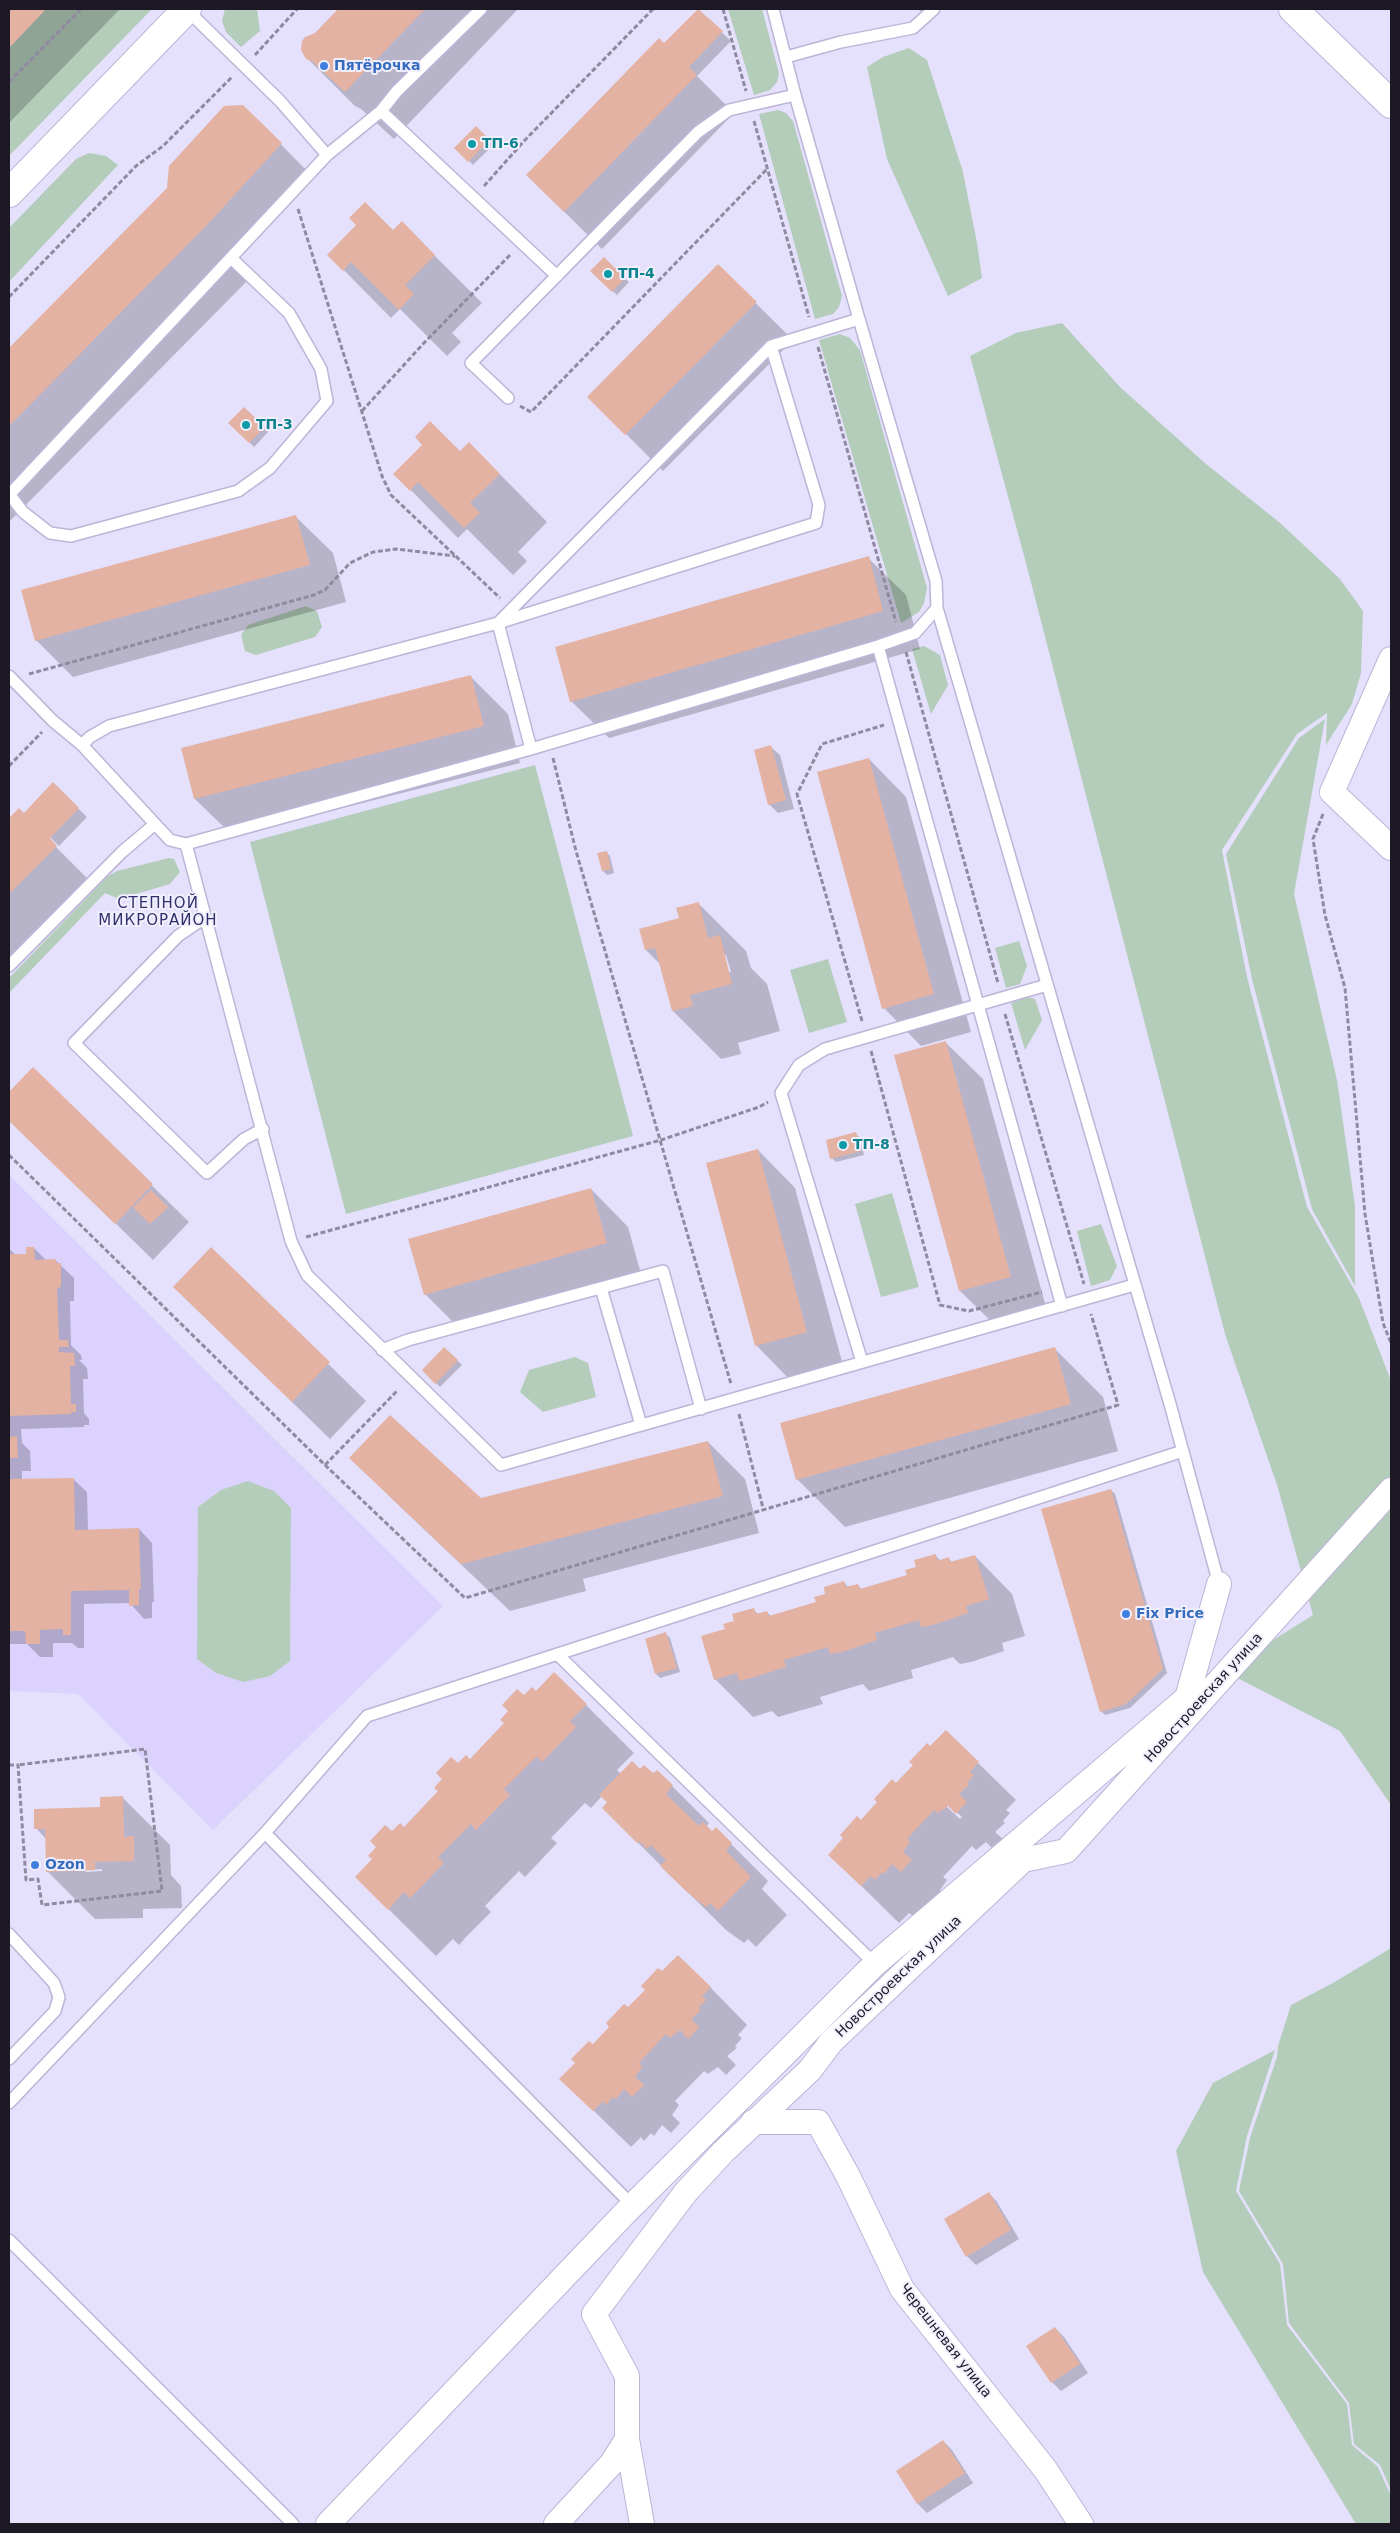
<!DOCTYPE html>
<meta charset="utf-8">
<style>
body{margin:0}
#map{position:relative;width:1400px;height:2533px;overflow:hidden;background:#e5e0fc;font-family:"DejaVu Sans",sans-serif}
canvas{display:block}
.frame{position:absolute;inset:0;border:10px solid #1c1925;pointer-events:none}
</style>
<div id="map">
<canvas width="1400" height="2533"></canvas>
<div class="frame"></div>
</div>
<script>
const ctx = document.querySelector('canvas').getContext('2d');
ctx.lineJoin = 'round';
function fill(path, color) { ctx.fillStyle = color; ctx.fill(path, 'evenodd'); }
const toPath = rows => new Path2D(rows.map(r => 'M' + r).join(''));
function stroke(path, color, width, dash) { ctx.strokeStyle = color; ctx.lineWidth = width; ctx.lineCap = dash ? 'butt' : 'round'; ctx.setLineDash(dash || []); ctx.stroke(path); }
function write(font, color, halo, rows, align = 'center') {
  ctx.font = font + ' "DejaVu Sans",sans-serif'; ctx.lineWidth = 4; ctx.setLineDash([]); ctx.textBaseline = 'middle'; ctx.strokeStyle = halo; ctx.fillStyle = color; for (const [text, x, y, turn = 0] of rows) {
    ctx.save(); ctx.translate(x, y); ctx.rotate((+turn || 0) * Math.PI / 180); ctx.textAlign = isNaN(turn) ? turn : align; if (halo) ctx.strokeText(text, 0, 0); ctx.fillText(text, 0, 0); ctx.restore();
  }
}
const built = toPath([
 [9,1175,443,1606,213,1830,78,1694,9,1691]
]);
const green = toPath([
 [46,9,152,9,9,156,9,48],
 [225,9,257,9,260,31,241,47,226,32,222,21],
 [728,9,762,9,779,73,777,82,770,90,754,95],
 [909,48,927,60,963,172,977,243,982,278,948,296,887,159,867,67,883,57],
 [778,110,786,113,793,121,842,296,839,307,833,314,815,319,759,114],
 [89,153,106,156,118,165,9,282,9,228,76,159],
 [1062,323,1121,388,1206,464,1279,522,1340,579,1363,611,1361,673,1352,704,1326,745,1327,713,1297,734,1222,850,1247,977,1307,1207,1359,1298,1391,1381,1391,1805,1340,1731,1224,1671,1313,1615,1278,1488,1225,1334,1026,563,970,356,1016,333],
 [840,334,850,338,860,350,927,588,924,603,919,612,901,623,819,340],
 [306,606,317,611,322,627,315,637,256,655,245,651,241,635,248,625],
 [924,646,940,655,948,685,931,714,912,649],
 [1325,719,1294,894,1337,1080,1355,1206,1355,1286,1312,1209,1252,979,1226,854,1299,738],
 [535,765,633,1136,346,1214,250,842],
 [169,858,174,859,180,872,170,884,119,899,105,893,9,993,9,978,108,876,117,871],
 [1019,941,1027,966,1020,984,1006,988,995,948],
 [828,959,847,1022,809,1033,790,970],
 [1028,997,1035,999,1042,1020,1025,1050,1011,1003],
 [892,1193,919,1287,881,1297,855,1204],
 [1101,1224,1117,1266,1110,1280,1091,1286,1077,1231],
 [575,1357,588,1363,596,1397,543,1412,520,1392,529,1370],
 [248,1481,274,1491,291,1508,290,1661,270,1676,243,1682,216,1673,197,1659,198,1507,221,1490],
 [1391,1948,1391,2490,1380,2465,1354,2444,1349,2403,1289,2323,1283,2264,1239,2191,1250,2138,1277,2057,1278,2046,1291,2005,1333,1983],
 [1275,2050,1247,2136,1236,2191,1280,2264,1287,2325,1347,2404,1352,2445,1378,2467,1391,2496,1391,2524,1356,2524,1203,2272,1176,2151,1213,2083]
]);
const shadow = toPath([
 [9,9,120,9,9,123],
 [339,9,518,9,394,139,361,109,355,106,307,58,316,34],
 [918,9,934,9,927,17],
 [699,10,731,41,697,76,734,113,602,249,527,175],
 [243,106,307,171,232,253,253,275,9,522,9,350,168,188],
 [476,128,493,145,473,165,456,148],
 [402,223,482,303,452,333,461,342,447,356,400,309,391,318,329,255,393,232],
 [604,259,629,282,617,295,592,271],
 [718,266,793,340,663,471,589,397],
 [244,408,268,432,254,447,230,423],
 [469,443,547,522,518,552,527,561,513,575,467,529,458,538,395,474,460,452],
 [295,516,333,553,346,602,73,677,36,640],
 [868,558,906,595,920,649,609,738,571,701],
 [471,677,508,714,520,763,233,836,195,799,183,749],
 [771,747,780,755,794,809,778,813,769,804],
 [869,759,906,797,971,1032,921,1046,884,1008],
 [53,784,87,817,59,846,38,825,36,827,93,884,9,969,9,820,19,810,24,814],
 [606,852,610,856,614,873,607,875,603,871],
 [698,903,746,951,751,968,767,984,780,1031,738,1043,741,1054,721,1059,673,1011,661,965,646,950],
 [724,955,726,955,731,972,728,973],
 [945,1042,983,1079,1048,1314,998,1328,960,1291,896,1056],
 [33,1069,189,1222,153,1260,9,1119,9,1094],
 [856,1134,860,1138,864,1155,836,1162,832,1158],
 [758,1150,795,1188,844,1369,793,1383,756,1345],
 [591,1189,628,1227,643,1281,462,1331,425,1294],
 [34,1248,47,1261,56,1261,74,1278,74,1301,70,1301,71,1345,81,1355,82,1360,79,1360,87,1368,88,1379,83,1379,84,1413,89,1419,89,1425,84,1425,84,1427,21,1429,22,1443,30,1451,31,1471,22,1471,22,1480,73,1479,87,1492,88,1531,139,1529,152,1543,154,1602,152,1602,152,1618,144,1619,130,1603,84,1604,84,1648,78,1648,72,1643,53,1643,53,1657,40,1657,27,1644,9,1644,9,1249,16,1255,27,1255],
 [211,1249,366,1401,330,1439,174,1287],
 [444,1348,462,1365,440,1387,423,1370],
 [1055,1349,1103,1397,1118,1451,845,1527,797,1479],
 [708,1442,745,1479,759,1533,583,1579,586,1591,510,1611,388,1495,480,1500],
 [1111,1490,1115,1494,1167,1673,1130,1708,1105,1715,1101,1711],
 [935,1555,941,1561,949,1559,953,1563,975,1556,1012,1594,1025,1636,1002,1643,1004,1651,971,1662,960,1664,953,1657,911,1670,913,1678,869,1691,863,1684,820,1697,823,1704,778,1717,772,1711,753,1717,715,1679,726,1629,753,1609,759,1615,767,1612,771,1616,817,1603,844,1582,849,1588,858,1585,862,1590,908,1576],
 [666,1634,670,1638,680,1672,660,1678,656,1674,646,1640],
 [536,1692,586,1705,634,1753,617,1770,621,1774,640,1770,653,1775,657,1771,709,1823,706,1827,712,1833,716,1829,768,1881,762,1889,787,1915,756,1947,748,1939,744,1943,726,1930,603,1808,608,1802,602,1796,591,1808,585,1803,551,1838,557,1843,525,1877,519,1871,485,1906,491,1912,466,1937,459,1945,453,1939,436,1956,356,1877,373,1859,392,1833,404,1828,439,1792,458,1765,470,1760,506,1724,524,1697],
 [930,1748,978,1763,1016,1800,1006,1810,1010,1813,1003,1821,1005,1823,995,1832,1004,1840,994,1850,986,1842,976,1850,972,1846,943,1877,947,1880,940,1890,948,1899,939,1909,930,1901,922,1911,920,1909,913,1916,909,1913,899,1923,830,1855],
 [947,1803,962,1817,960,1819,947,1807],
 [122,1797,170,1845,171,1875,181,1886,182,1908,143,1909,143,1918,95,1919,47,1871,46,1839,36,1828,101,1808],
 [102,1869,102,1871,86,1872,84,1870],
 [662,1973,710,1987,747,2025,738,2035,742,2038,735,2046,737,2048,727,2056,736,2065,726,2075,718,2067,708,2074,704,2071,675,2101,679,2105,672,2115,680,2123,671,2133,662,2125,654,2136,651,2133,644,2141,641,2137,631,2147,561,2079],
 [989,2193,997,2202,1019,2239,976,2265,967,2256],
 [1055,2328,1064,2337,1088,2373,1061,2391,1052,2382,1028,2346],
 [943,2441,952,2450,973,2483,927,2513,918,2504,897,2471]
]);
const building = toPath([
 [9,9,46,9,9,48],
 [338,9,425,9,345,92,312,61,306,59,301,50,302,41,305,37,315,33],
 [698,9,723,31,689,67,697,75,564,212,526,175,659,38,664,43],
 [243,105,282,143,206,226,9,426,9,348,167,188,169,166,224,106],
 [476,126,490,140,468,162,454,148],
 [365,202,393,230,402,221,435,255,405,285,414,294,399,310,351,262,343,271,327,255,356,225,349,218],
 [604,257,625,278,612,292,590,271],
 [718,264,757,302,625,435,587,397],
 [244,407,265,427,249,443,228,423],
 [430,421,460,451,469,442,500,474,470,503,480,513,464,528,418,482,410,491,393,474,422,445,415,437],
 [296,515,310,565,35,641,21,590],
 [869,556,883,611,570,702,555,647],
 [471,675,484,726,194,799,181,748],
 [771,745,786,800,768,805,754,750],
 [869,758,934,994,882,1009,817,772],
 [53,782,79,808,50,838,57,846,9,894,9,818,19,808,24,813],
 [607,851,611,869,602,871,597,853],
 [699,902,708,938,720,935,732,984,690,995,693,1006,672,1011,655,948,645,950,639,929,679,918,676,908],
 [946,1041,1011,1277,959,1291,894,1055],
 [33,1067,153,1184,115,1224,9,1121,9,1092],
 [856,1132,861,1151,830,1159,826,1140],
 [758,1149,807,1332,755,1346,706,1163],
 [591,1188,607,1243,424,1295,408,1239],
 [151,1190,168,1207,150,1224,133,1207],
 [26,1247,34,1247,35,1260,56,1259,56,1263,61,1263,61,1287,57,1288,59,1340,68,1340,69,1347,59,1347,59,1352,74,1353,75,1366,70,1366,71,1404,76,1404,76,1412,71,1412,71,1414,9,1416,9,1254,26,1254],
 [211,1247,330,1362,292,1402,173,1287],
 [444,1347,458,1360,435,1384,422,1370],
 [1055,1347,1071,1404,796,1480,780,1423],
 [390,1415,481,1498,708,1441,723,1496,461,1564,349,1458],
 [17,1436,18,1458,9,1458,9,1437],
 [74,1478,75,1530,139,1528,141,1589,139,1589,139,1605,129,1606,129,1590,71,1591,71,1635,63,1635,63,1629,40,1630,40,1644,26,1644,25,1631,9,1631,9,1479],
 [1111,1489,1163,1669,1126,1704,1100,1712,1041,1509],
 [936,1554,937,1561,949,1557,950,1562,975,1555,989,1599,966,1606,968,1613,933,1625,921,1627,919,1620,875,1633,877,1640,842,1652,830,1654,828,1647,784,1660,786,1667,751,1678,739,1681,737,1673,714,1680,701,1636,725,1629,723,1624,734,1621,732,1614,754,1608,756,1614,767,1611,769,1616,816,1602,814,1597,825,1594,824,1587,844,1581,846,1587,858,1584,860,1589,907,1575,905,1570,916,1567,914,1560],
 [666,1632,677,1668,655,1674,645,1639],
 [554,1672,587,1704,570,1721,576,1727,542,1762,537,1756,504,1789,510,1795,476,1830,471,1824,438,1857,444,1863,410,1898,404,1892,388,1910,355,1877,372,1859,368,1856,376,1847,370,1841,385,1825,392,1831,400,1823,404,1827,438,1791,434,1788,442,1779,436,1773,451,1757,458,1763,466,1755,470,1759,504,1723,500,1720,508,1711,502,1705,517,1689,524,1695,532,1687,536,1691],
 [946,1730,979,1762,970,1772,974,1775,967,1783,969,1785,959,1794,967,1802,956,1814,948,1806,938,1813,934,1810,907,1839,910,1842,903,1852,912,1860,901,1872,892,1864,884,1874,882,1872,875,1880,871,1876,861,1886,828,1855,843,1838,840,1835,857,1816,861,1820,877,1802,874,1799,892,1779,896,1783,913,1765,909,1762,927,1743,930,1746],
 [632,1761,640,1769,644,1765,653,1773,657,1770,673,1785,666,1794,699,1826,703,1822,712,1831,716,1827,732,1843,726,1851,751,1877,718,1911,710,1903,706,1907,687,1892,660,1866,666,1860,651,1845,647,1849,639,1841,637,1843,602,1808,607,1802,599,1795],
 [123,1796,124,1837,134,1836,134,1861,95,1862,95,1870,46,1872,45,1829,34,1829,34,1809,100,1807,100,1797],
 [678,1955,711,1987,702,1996,706,2000,698,2008,701,2010,691,2019,699,2027,688,2039,680,2030,670,2038,666,2034,639,2063,642,2067,635,2077,644,2085,632,2097,624,2089,616,2099,613,2097,606,2105,603,2101,593,2111,559,2079,575,2063,571,2059,589,2041,593,2044,609,2027,606,2023,624,2004,628,2007,645,1990,641,1986,658,1968,662,1971],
 [989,2192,1011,2230,966,2257,944,2219],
 [1055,2327,1080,2364,1051,2383,1026,2346],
 [943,2440,965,2473,917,2504,896,2471]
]);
const path = toPath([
 [723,9,746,91],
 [255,55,297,9],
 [9,82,81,9],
 [754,121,809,317],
 [484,186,525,140,653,9],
 [298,209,382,476,391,495,500,598],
 [9,297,136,166,163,146,232,77],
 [818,347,896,622],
 [520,406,531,412,767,169],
 [362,411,423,344,511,254],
 [906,652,998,983],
 [29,674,314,595,325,590,350,563,373,552,396,549,455,556],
 [553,758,576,851,731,1384],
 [9,766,42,732],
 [1323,814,1313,839,1325,915,1345,988,1365,1214,1383,1323,1391,1343],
 [1005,1014,1084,1284],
 [862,1021,797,794,822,744,884,725],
 [871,1051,940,1305,969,1311,1042,1292],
 [9,1155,325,1465,465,1598,1118,1405,1091,1314],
 [306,1237,661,1140,759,1107,768,1102],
 [739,1414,763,1508],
 [325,1465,397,1391],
 [9,1765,18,1765,26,1880,38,1879,42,1905,162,1891,145,1749,18,1765]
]);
const service = toPath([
 [187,10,280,101,327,155],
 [786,57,841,42,913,28,934,9],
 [381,111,397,91,481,9],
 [508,398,471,363,698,132,729,110,795,95],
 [9,495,327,155,381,111,557,276],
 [10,495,23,512,50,533,71,536,238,491,270,468,327,401,321,369,289,313,231,258],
 [937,608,1170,1404,1219,1584],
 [878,646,1062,1306],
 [9,676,53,721,82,745,155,824,122,852,9,966],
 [82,745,90,737,109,726,498,623,816,523,819,505,771,346],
 [531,749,498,623,771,346,859,319],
 [155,824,170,840,186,844,531,749,878,646,915,633,937,608,936,581,859,319,795,95,773,9],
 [186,844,291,1241,307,1275,501,1465,1134,1285],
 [207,919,197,923,178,936,74,1043,207,1173,244,1139,263,1129],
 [601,1288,641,1425],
 [382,1350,408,1340,663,1271,701,1409],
 [862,1362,781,1093,799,1065,825,1049,1047,985],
 [557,1654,875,1964],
 [9,1934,54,1983,59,1997,55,2011,9,2059],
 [9,2103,265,1833],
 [633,2206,265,1833,367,1716,1183,1451],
 [9,2240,293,2524]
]);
const minor = toPath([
 [1391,659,1332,792,1391,848],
 [753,2122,818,2122,848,2176,902,2289,1045,2469,1081,2524],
 [627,2439,642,2524],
 [328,2524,625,2213,875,1964,1187,1698,1219,1584],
 [556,2524,612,2463,627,2439,627,2376,594,2314,686,2192,723,2152,810,2070,831,2042,1023,1860,1066,1851,1391,1490]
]);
const tertiary = toPath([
 [1293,9,1391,104]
]);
const secondary = toPath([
 [9,193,187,9]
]);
const markers = [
 [324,66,5,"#3f7fe0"],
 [472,144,5,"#0f9aa8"],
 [608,274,5,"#0f9aa8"],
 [246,425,5,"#0f9aa8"],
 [843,1145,5,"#0f9aa8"],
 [1126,1614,5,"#3f7fe0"],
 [35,1865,5,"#3f7fe0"]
];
const shopNames = [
 ["Пятёрочка",334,66],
 ["Fix Price",1136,1614],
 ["Ozon",45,1865]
];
const cultureNames = [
 ["ТП-6",482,144],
 ["ТП-4",618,274],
 ["ТП-3",256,425],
 ["ТП-8",853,1145]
];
const streetNames = [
 ["Новостроевская улица",1204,1698,-48],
 ["Новостроевская улица",899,1977,-44],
 ["Черешневая улица",945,2341,52]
];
const neighbourhoodNames = [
 ["СТЕПНОЙ",158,904],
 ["МИКРОРАЙОН",158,921]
];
fill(built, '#dbd3fd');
fill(green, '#b3cdba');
fill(shadow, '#0003');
fill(building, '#e3b2a2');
stroke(service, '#bcb5d7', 14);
stroke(minor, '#bcb5d7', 26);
stroke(tertiary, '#bcb5d7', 30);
stroke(secondary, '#bcb5d7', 30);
stroke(path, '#8f8aa0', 3, [5, 2.5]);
stroke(service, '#fff', 11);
stroke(minor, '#fff', 24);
stroke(tertiary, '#fff', 28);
stroke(secondary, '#fff', 28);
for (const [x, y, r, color] of markers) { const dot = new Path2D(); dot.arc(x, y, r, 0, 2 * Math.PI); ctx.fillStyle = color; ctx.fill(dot); stroke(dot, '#f2effd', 2); }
write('bold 14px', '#366cbe', '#f2effd', shopNames, 'left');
write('bold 14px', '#0d838f', '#f2effd', cultureNames, 'left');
write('14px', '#1c1925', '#f2effd', streetNames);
ctx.letterSpacing = '1px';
write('15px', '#31326d', '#f2effd', neighbourhoodNames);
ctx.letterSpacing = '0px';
</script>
